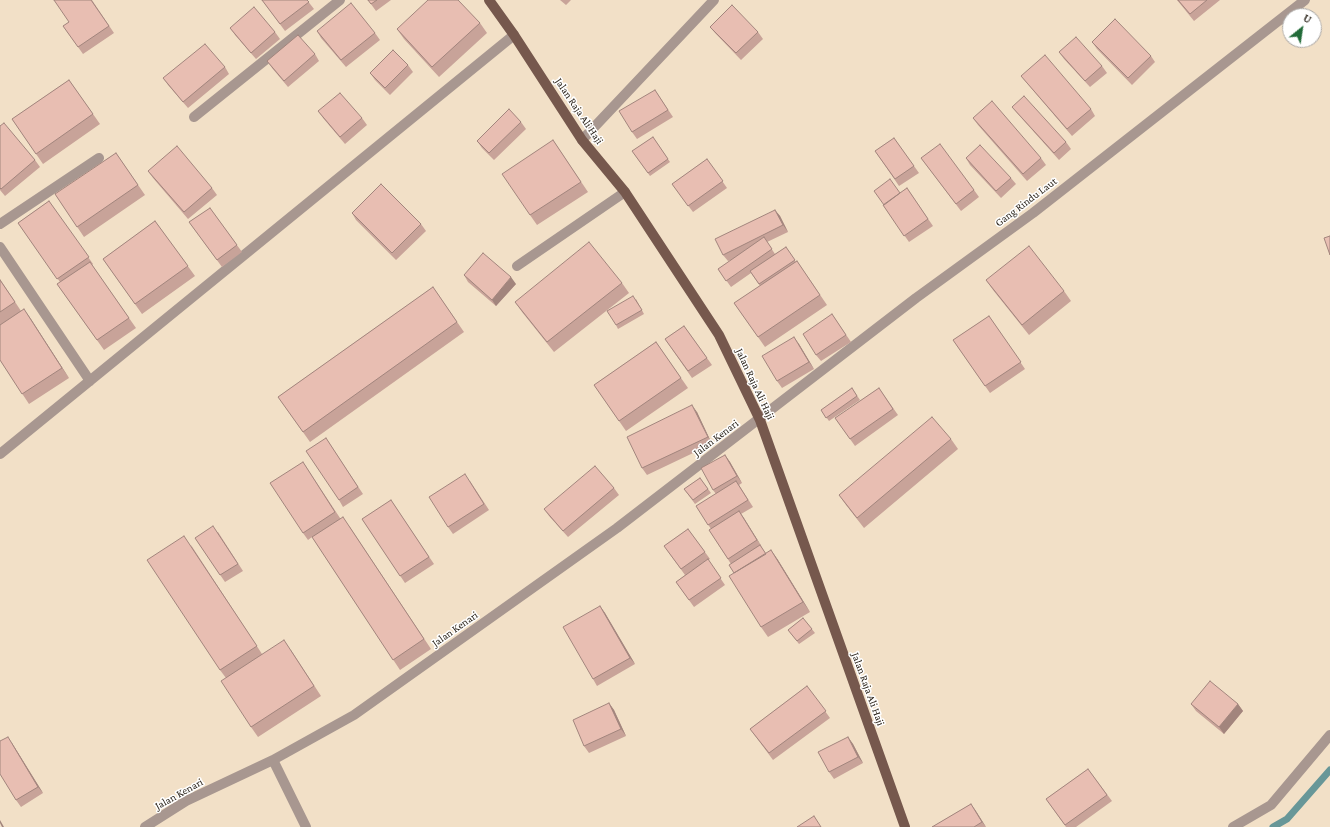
<!DOCTYPE html>
<style>
body{margin:0}
#map{position:relative;width:1330px;height:827px;overflow:hidden;background:#f2e0c7;font-family:"Crimson Pro",serif}
canvas{display:block}
.north{position:absolute;left:1282px;top:8px;width:40px;height:40px;box-sizing:border-box;background:#fff;border:1px solid #aba8a5;border-radius:50%;rotate:30deg;font-size:11px;font-weight:700;line-height:16px;text-align:center;color:#2d261d}
.north::after{content:'';display:block;margin:auto;width:14px;height:18px;background:#226b39;clip-path:polygon(50% 0,100% 100%,50% 72%,0 100%)}
</style>
<div id="map">
<canvas width="1330" height="827"></canvas>
<div class="north">U</div>
</div>
<script>
const ctx = document.querySelector('canvas').getContext('2d');
ctx.lineJoin = 'round';
const toPath = rows => new Path2D(rows.map(r => 'M' + r).join(''));
function stroke(path, color, width, dash) { ctx.strokeStyle = color; ctx.lineWidth = width; ctx.lineCap = dash ? 'butt' : 'round'; ctx.setLineDash(dash || []); ctx.stroke(path); }
function fill(path, color) { ctx.fillStyle = color; ctx.fill(path, 'evenodd'); }
function write(font, color, halo, rows, align = 'center') {
  ctx.font = font + ' "Crimson Pro",serif'; ctx.lineWidth = 3; ctx.setLineDash([]); ctx.textBaseline = 'middle'; ctx.strokeStyle = halo; ctx.fillStyle = color; for (const [text, x, y, turn = 0] of rows) {
    ctx.save(); ctx.translate(x, y); ctx.rotate((+turn || 0) * Math.PI / 180); ctx.textAlign = isNaN(turn) ? turn : align; if (halo) ctx.strokeText(text, 0, 0); ctx.fillText(text, 0, 0); ctx.restore();
  }
}
const stream = toPath([
 [1273,827,1287,819,1330,770]
]);
const lane = toPath([
 [517,266,625,192],
 [1233,827,1271,805,1330,735]
]);
const street = toPath([
 [194,117,340,0],
 [582,140,714,0],
 [0,224,99,158],
 [0,247,90,381],
 [0,454,514,35],
 [273,760,306,827],
 [145,827,186,801,273,760,354,715,617,528,916,298,1033,213,1305,0]
]);
const primary = toPath([
 [489,0,514,35,582,140,625,192,719,335,760,420,905,827]
]);
const wall = toPath([
 [92,0,114,33,83,54,63,26,69,22],
 [262,0,307,0,314,9,285,31],
 [368,0,391,0,376,11],
 [560,0,571,0,566,5],
 [1177,0,1220,0,1194,21],
 [480,23,487,33,439,77,404,39,397,29],
 [710,27,758,32,763,39,741,60,715,33],
 [230,28,275,32,280,39,256,59,235,35],
 [317,31,375,33,380,40,346,67,321,38],
 [1092,42,1151,56,1155,62,1132,85,1097,49],
 [1059,52,1102,66,1107,73,1090,87,1064,59],
 [315,54,319,61,288,87,272,68,267,61],
 [408,65,413,72,390,95,375,80,370,73],
 [225,67,229,74,188,108,168,85,163,78],
 [1021,76,1091,109,1095,116,1072,136,1026,82],
 [69,80,100,124,43,164,12,119],
 [655,90,673,117,637,139,632,132],
 [1012,107,1066,142,1071,149,1059,160,1017,113],
 [318,111,362,118,367,125,345,144,323,118],
 [973,118,1041,158,1046,165,1027,181,978,125],
 [521,122,526,129,494,160,482,148,477,141],
 [0,126,35,160,40,167,5,196,0,190],
 [653,137,670,162,650,176,632,151],
 [894,138,919,173,899,186,875,151],
 [553,140,588,192,537,225,530,215],
 [116,153,145,195,84,237,55,194],
 [921,158,974,190,979,197,961,211],
 [966,158,1011,178,1016,184,1001,198,970,165],
 [707,159,727,188,693,212,672,184],
 [148,171,212,188,217,195,188,219,153,178],
 [907,188,933,226,909,242,883,205],
 [49,201,93,264,92,265,136,328,104,350,57,284,60,282,18,223],
 [210,208,242,252,222,267,189,222],
 [775,210,780,216,788,232,767,242,775,254,786,247,796,262,797,261,827,305,765,347,734,303,760,286,751,273,731,287,718,269,732,260,728,261,723,255],
 [352,213,421,224,426,231,396,260,356,220],
 [155,221,195,276,142,314,103,259],
 [464,275,516,284,496,306,468,282],
 [0,279,21,311,24,309,69,378,29,404,0,360],
 [986,280,1064,291,1071,301,1029,335,993,290],
 [622,283,629,293,554,352,522,312,515,302],
 [433,287,464,332,310,442,278,397],
 [636,299,644,314,618,329,616,325],
 [832,314,851,342,821,361,816,355],
 [989,316,1025,369,990,393,953,340],
 [684,326,712,365,692,378,665,339],
 [656,342,688,388,626,431,594,385],
 [799,344,814,369,782,388,777,381],
 [852,388,860,400,829,421,821,410],
 [879,388,898,415,855,446,835,418],
 [697,412,712,444,647,475,642,468],
 [326,438,363,494,343,507,339,500],
 [951,439,958,449,864,528,846,505,839,495],
 [725,455,730,462,742,483,739,485,753,507,741,514,766,554,771,550,778,560,810,612,768,637,761,627,734,573,731,564,709,530,711,529,696,506,716,494,713,490],
 [303,462,340,518,350,527,431,649,400,670,312,537,308,540,303,533],
 [700,478,711,493,695,504,684,489],
 [470,481,489,510,453,534,448,527],
 [614,488,619,495,568,537,549,516,544,509],
 [391,500,434,564,405,583,362,519],
 [688,529,710,559,708,560,725,585,694,607,676,582,685,575,664,546],
 [218,532,243,571,225,582,195,538],
 [191,545,262,654,291,650,321,696,258,737,251,727,226,678,220,670],
 [600,606,605,613,635,664,597,686,593,679],
 [803,618,815,633,799,644,788,630],
 [807,686,830,718,773,760,750,729],
 [609,703,614,710,626,736,589,753,584,746],
 [1191,704,1238,704,1243,711,1224,734,1196,711],
 [848,737,853,744,863,763,834,779,829,772],
 [12,743,43,793,21,807,16,800],
 [1088,769,1112,801,1076,827,1066,827,1046,799],
 [971,804,986,827,932,827]
]);
const shadedWall = toPath([
 [775,210,780,216,788,232,783,225],
 [511,277,516,284,496,306,492,300],
 [24,309,31,319,69,378,62,368],
 [794,337,799,344,814,369,809,362],
 [692,405,697,412,712,444,708,437],
 [725,455,730,462,742,483,737,476],
 [739,511,744,518,762,547,757,540],
 [771,550,778,560,810,612,803,602],
 [600,606,605,613,635,664,630,658],
 [609,703,614,710,626,736,621,729],
 [1238,704,1243,711,1224,734,1219,727],
 [8,737,12,743,43,793,38,787],
 [848,737,853,744,863,763,858,757],
 [971,804,976,811,986,827,982,822],
 [0,820,4,827,2,827,0,823]
]);
const building = toPath([
 [54,0,91,0,109,26,78,47,63,26,69,22,54,0],
 [262,0,307,0,309,2,280,24,262,0],
 [368,0,377,0,371,4,368,0],
 [428,0,458,0,480,23,432,67,397,29,428,0],
 [1178,0,1207,0,1190,14,1178,0],
 [351,3,375,33,341,60,317,31,351,3],
 [732,5,758,32,736,53,710,27,732,5],
 [254,7,275,32,251,53,230,28,254,7],
 [1115,19,1151,56,1128,78,1092,42,1115,19],
 [298,35,315,54,284,81,267,61,298,35],
 [1076,37,1102,66,1085,81,1059,52,1076,37],
 [205,44,225,67,183,102,163,78,205,44],
 [393,50,408,65,385,88,370,73,393,50],
 [1045,55,1091,109,1067,129,1021,76,1045,55],
 [69,80,93,114,36,154,12,119,69,80],
 [655,90,668,110,632,132,619,111,655,90],
 [340,93,362,118,340,137,318,111,340,93],
 [1024,96,1066,142,1054,153,1012,107,1024,96],
 [992,101,1041,158,1023,174,973,118,992,101],
 [509,109,521,122,489,153,477,141,509,109],
 [4,123,35,160,1,189,0,188,0,126,4,123],
 [653,137,668,159,648,173,632,151,653,137],
 [894,138,914,166,895,179,875,151,894,138],
 [553,140,581,182,530,215,502,174,553,140],
 [940,144,974,190,956,204,921,158,940,144],
 [980,145,1011,178,996,191,966,158,980,145],
 [177,146,212,188,184,212,148,171,177,146],
 [116,153,138,185,77,227,55,194,116,153],
 [707,159,723,181,688,206,672,184,707,159],
 [890,179,900,193,884,205,874,191,890,179],
 [381,184,421,224,392,253,352,213,381,184],
 [907,188,928,219,904,236,883,205,907,188],
 [49,201,89,257,57,279,18,223,49,201],
 [210,208,237,245,217,260,189,222,210,208],
 [775,210,783,225,723,255,715,239,775,210],
 [155,221,188,266,135,304,103,259,155,221],
 [1330,236,1330,255,1324,238,1330,236],
 [764,237,772,249,726,281,718,269,764,237],
 [589,242,622,283,547,342,515,302,589,242],
 [1029,246,1064,291,1022,325,986,280,1029,246],
 [786,247,795,260,759,284,750,271,786,247],
 [483,253,511,277,492,300,464,275,483,253],
 [797,261,820,295,758,337,734,303,797,261],
 [90,262,129,318,97,340,57,284,90,262],
 [0,280,15,302,0,312,0,280],
 [433,287,457,322,303,432,278,397,433,287],
 [633,296,642,310,616,325,607,311,633,296],
 [24,309,62,368,22,394,0,360,0,325,24,309],
 [832,314,846,335,816,355,803,334,832,314],
 [989,316,1021,362,985,386,953,340,989,316],
 [684,326,707,358,688,371,665,339,684,326],
 [794,337,809,362,777,381,762,356,794,337],
 [656,342,681,378,619,421,594,385,656,342],
 [852,388,857,396,826,418,821,410,852,388],
 [879,388,893,409,850,439,835,418,879,388],
 [692,405,708,437,642,468,627,437,692,405],
 [932,417,951,439,857,518,839,495,932,417],
 [326,438,358,487,339,500,306,451,326,438],
 [725,455,737,476,713,490,701,468,725,455],
 [303,462,335,512,303,533,270,483,303,462],
 [595,466,614,488,563,531,544,509,595,466],
 [465,474,484,504,448,527,429,497,465,474],
 [700,478,708,489,693,500,684,489,700,478],
 [736,481,748,500,708,525,696,506,736,481],
 [391,500,429,557,400,576,362,519,391,500],
 [739,511,757,540,728,559,709,530,739,511],
 [343,517,424,639,393,660,312,537,343,517],
 [213,526,238,564,220,575,195,538,213,526],
 [688,529,705,552,681,569,664,546,688,529],
 [184,536,257,646,220,670,147,560,184,536],
 [760,545,766,554,734,573,729,565,760,545],
 [771,550,803,602,761,627,729,576,771,550],
 [708,559,721,578,689,600,676,582,708,559],
 [600,606,630,658,593,679,563,627,600,606],
 [803,618,812,629,797,641,788,630,803,618],
 [284,640,314,686,251,727,221,681,284,640],
 [1210,681,1238,704,1219,727,1191,704,1210,681],
 [807,686,826,711,769,753,750,729,807,686],
 [609,703,621,729,584,746,573,720,609,703],
 [8,737,38,787,16,800,0,774,0,741,8,737],
 [848,737,858,757,829,772,818,752,848,737],
 [1088,769,1107,795,1065,825,1046,799,1088,769],
 [971,804,982,822,974,827,932,827,971,804],
 [814,816,821,827,797,827,814,816]
]);
const streetNames = [
 ["Jalan Raja Ali Haji",579,111,56],
 ["Gang Rindu Laut",1026,202,-37],
 ["Jalan Raja Ali Haji",755,384,65],
 ["Jalan Kenari",716,438,-37],
 ["Jalan Kenari",455,629,-35],
 ["Jalan Raja Ali Haji",868,689,70],
 ["Jalan Kenari",179,794,-29]
];
stroke(stream, '#689798', 7);
stroke(lane, '#a89790', 10);
stroke(street, '#a89790', 10);
stroke(primary, '#76584d', 10);
fill(wall, '#c8a399');
fill(shadedWall, '#a2857d');
fill(building, '#e8beb2');
stroke(building, '#a2857d', 1);
write('11px', '#2d261d', '#fff', streetNames);
</script>
